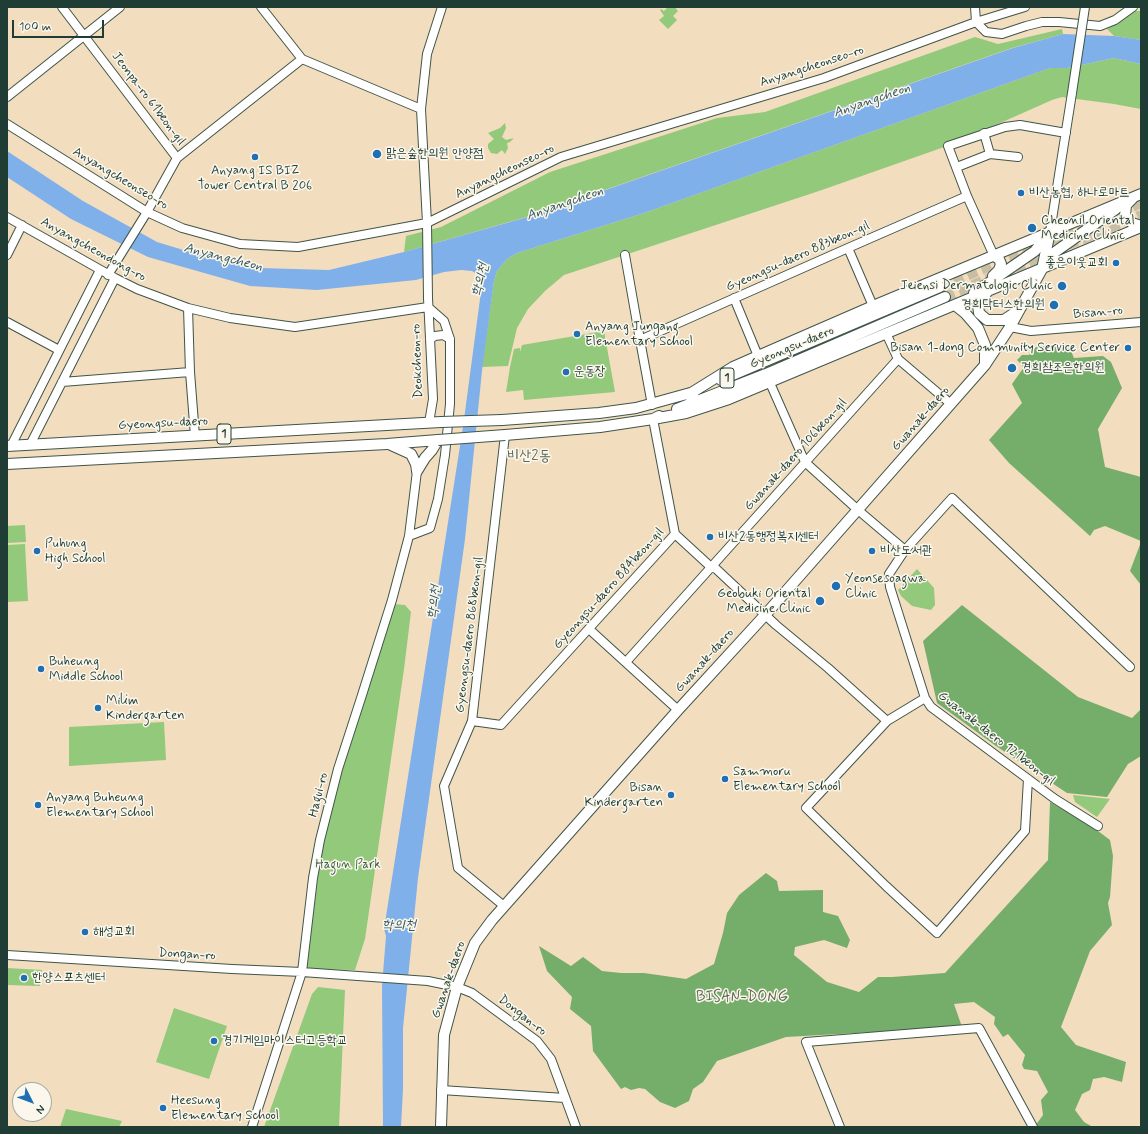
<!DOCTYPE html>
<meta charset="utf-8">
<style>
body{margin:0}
#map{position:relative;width:1148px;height:1134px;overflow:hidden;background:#f3ddbf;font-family:Mynerve,sans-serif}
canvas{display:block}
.frame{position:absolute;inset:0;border:8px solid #1f3d34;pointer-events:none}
.north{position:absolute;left:12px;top:1082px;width:40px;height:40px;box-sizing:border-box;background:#fbf7ec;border:1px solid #a3ada2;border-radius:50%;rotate:132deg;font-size:11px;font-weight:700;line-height:16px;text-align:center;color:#1f3d34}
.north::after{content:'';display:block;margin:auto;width:14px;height:18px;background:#1f6fb2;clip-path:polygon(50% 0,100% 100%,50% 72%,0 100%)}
.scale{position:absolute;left:12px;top:20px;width:92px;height:18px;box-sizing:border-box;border:2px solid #1f3d34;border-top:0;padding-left:5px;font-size:12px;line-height:14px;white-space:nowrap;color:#1f3d34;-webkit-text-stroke:3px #fbf7ec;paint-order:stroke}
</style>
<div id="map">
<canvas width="1148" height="1134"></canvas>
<div class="frame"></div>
<div class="north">N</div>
<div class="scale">100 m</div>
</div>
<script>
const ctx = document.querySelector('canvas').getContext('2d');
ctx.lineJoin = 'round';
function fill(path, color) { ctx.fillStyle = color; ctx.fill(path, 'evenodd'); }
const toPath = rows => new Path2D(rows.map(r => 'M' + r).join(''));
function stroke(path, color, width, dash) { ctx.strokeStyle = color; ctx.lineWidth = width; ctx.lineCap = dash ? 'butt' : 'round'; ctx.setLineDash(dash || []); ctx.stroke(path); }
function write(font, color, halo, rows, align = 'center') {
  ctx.font = font + ' Mynerve,"Poor Story",sans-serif'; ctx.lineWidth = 3; ctx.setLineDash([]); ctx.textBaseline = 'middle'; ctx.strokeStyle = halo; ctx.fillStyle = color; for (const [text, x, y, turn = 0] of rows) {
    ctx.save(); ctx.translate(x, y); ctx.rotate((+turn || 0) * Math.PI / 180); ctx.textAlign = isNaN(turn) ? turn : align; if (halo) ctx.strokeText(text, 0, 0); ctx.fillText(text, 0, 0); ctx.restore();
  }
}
const green = toPath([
 [668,7,677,7,676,9,678,11,673,16,677,20,668,29,659,20,664,16,660,10,661,9,664,11],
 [1136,11,1141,11,1141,40,1114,36,1107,29],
 [1062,29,1063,34,1012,48,530,216,404,252,406,236,441,227,550,172,717,118,765,112,975,37,998,44],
 [1114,58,1141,64,1141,109,1114,104,1062,97,1052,100,989,128,984,133,819,191,564,275,545,291,528,309,517,328,508,366,482,367,494,281,497,271,507,259,517,253,644,213,1050,68,1067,68],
 [505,123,506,128,502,137,506,140,514,138,510,142,507,143,508,148,505,154,502,150,497,154,491,153,488,148,488,144,494,139,488,133,500,128],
 [604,331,615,392,524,400,523,390,506,392,510,367,514,349,520,348,520,352,522,345],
 [25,525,26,542,7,543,7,526],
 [25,544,28,601,7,602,7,545],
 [917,569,934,588,935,605,931,610,912,606,901,596,898,590],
 [394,604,405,605,411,612,404,669,365,939,355,970,306,969,321,852,340,769],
 [164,722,166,760,69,766,69,727],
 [1073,795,1110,799,1097,817,1075,802],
 [7,968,42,970,40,986,7,985],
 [318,987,345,990,339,1127,264,1127,312,994],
 [174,1008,227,1026,209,1079,156,1062],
 [66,1109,122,1121,119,1127,60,1127]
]);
const forest = toPath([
 [1068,344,1074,358,1103,356,1111,362,1122,388,1098,429,1105,467,1141,477,1141,541,1105,526,1094,530,1090,536,1009,463,989,440,1022,403,1012,384,1024,367,1017,360,1022,355,1029,355,1036,347],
 [1141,542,1141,585,1130,571],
 [962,605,1078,697,1132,718,1141,709,1141,756,1128,764,1107,797,1067,793,996,746,937,703,923,641],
 [1050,802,1094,828,1110,840,1113,856,1110,897,1108,903,1112,925,1090,951,1061,1027,1076,1045,1126,1062,1122,1082,1104,1077,1093,1079,1090,1090,1082,1094,1075,1110,1084,1122,1093,1127,1036,1127,1035,1126,1043,1115,1041,1100,1048,1092,1037,1071,1024,1069,1022,1065,1025,1055,1008,1034,1003,1037,994,1024,995,1017,974,1002,954,1004,962,1027,786,1037,717,1061,703,1082,693,1089,689,1101,675,1108,660,1102,645,1089,639,1088,631,1090,625,1087,621,1089,593,1051,591,1026,570,1009,572,997,547,971,539,946,571,966,583,957,602,971,621,973,644,973,686,979,714,964,723,933,727,913,739,895,766,873,777,881,779,891,823,890,823,912,838,916,850,940,847,948,824,940,795,947,794,955,827,982,859,992,878,977,892,977,945,973,1048,860]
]);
const water = toPath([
 [1063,34,1114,36,1141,40,1141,64,1114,58,1067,68,1050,68,644,213,517,253,507,259,497,271,494,281,482,371,465,539,418,878,403,1028,403,1089,401,1127,383,1127,382,986,386,936,384,929,463,427,482,284,480,276,472,271,461,270,444,272,416,280,317,290,250,286,148,257,71,219,7,177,7,151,83,201,157,242,213,259,260,268,329,270,404,252,531,216,1013,48]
]);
const majorTunnel = toPath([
 [1119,213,1141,203],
 [1068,245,1141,215],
 [1015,268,1052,252],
 [940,287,1091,224],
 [945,297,994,276]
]);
const minor = toPath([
 [62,7,177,158],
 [261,7,302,59,421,109],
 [975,7,976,22,986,32,1002,34,1026,26,1042,22,1059,22,1100,26,1115,20,1133,7],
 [7,97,120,7],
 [7,124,147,212,182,228,240,244,298,247,427,223,561,157,824,78,976,22,1025,7],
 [990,154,1018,157],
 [957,167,990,154,984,133],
 [967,196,948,146,1005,127,1020,125,1066,133],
 [7,217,115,278,137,289,188,308,230,318,295,327,428,307,444,321,450,339,450,404,445,455,438,499,430,528,409,536],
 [1050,232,1072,93],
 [848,248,873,306],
 [7,255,22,225],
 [625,255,640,340],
 [108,275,147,212,177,158,302,59],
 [734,298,758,356],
 [188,308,190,372,195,436],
 [7,322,59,350],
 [1010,327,1031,331,1141,322],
 [886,333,898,359],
 [430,339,435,336,443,335,450,339],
 [62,382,190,372],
 [770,383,805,462,858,510,905,550,889,574,890,587,925,698,931,707,1055,799,1098,826],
 [652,405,640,340,848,248,967,196,994,256],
 [653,419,675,534],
 [429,423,433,399,428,298,427,223,421,109,427,54,442,7],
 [30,445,115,278],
 [11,446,100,270],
 [675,534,712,568],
 [905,550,952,498,1130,667],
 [713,566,776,625,828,668,887,721,925,698],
 [589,629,678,710],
 [626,662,898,359,951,404],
 [472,721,501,725,675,534],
 [887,721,806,808,886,886,937,933,1025,831,1028,779],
 [504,906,458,868,444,786,472,721,505,435],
 [7,955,232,969,302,972,428,981,457,987,472,993,537,1041,551,1059,576,1127],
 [441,1090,565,1098],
 [252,1127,302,972,313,878,320,840,338,769,362,695,392,600,409,536,417,471],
 [840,1127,806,1042,979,1028,1033,1127]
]);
const major = toPath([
 [1133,198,1126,205,1125,216,1132,223,1141,226],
 [1044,266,1055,252,1116,209],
 [993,276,999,270,1001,264,999,259,994,256],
 [974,293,1035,251,1049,233],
 [986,294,979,299,978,305,979,313,987,320,1004,320,1019,310],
 [955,305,965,313,978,328,985,345,985,365],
 [721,380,940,287],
 [688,395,733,367,758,356,873,306,1141,194],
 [677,409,766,374,945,297],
 [653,419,686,413,729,399,1141,227],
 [502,420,599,413,636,408,694,392],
 [505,435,600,427,653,419,659,416],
 [391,445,411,454,416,464,417,471],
 [7,446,441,422],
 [7,464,387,444,438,440],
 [417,471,425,458,432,450,438,440],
 [441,1127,444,1035,457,987,475,943,492,920,678,710,766,614,985,365,1010,327,1042,269,1050,232]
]);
const minorBridge = toPath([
 [1072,93,1085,7]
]);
const majorBridge = toPath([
 [441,422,502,420],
 [438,440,505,435]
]);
const markers = [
 [377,154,5,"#1f6fb2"],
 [255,157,4,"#1f6fb2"],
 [1021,193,4,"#1f6fb2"],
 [1032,228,5,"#1f6fb2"],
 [1116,263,4,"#1f6fb2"],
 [1062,286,5,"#1f6fb2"],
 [1054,305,5,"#1f6fb2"],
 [577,334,4,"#1f6fb2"],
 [1128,348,4,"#1f6fb2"],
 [1012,368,5,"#1f6fb2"],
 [566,372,4,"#1f6fb2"],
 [710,537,4,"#1f6fb2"],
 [37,551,4,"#1f6fb2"],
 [872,551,4,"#1f6fb2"],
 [836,586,5,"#1f6fb2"],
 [820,601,5,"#1f6fb2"],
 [41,669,4,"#1f6fb2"],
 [98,708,4,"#1f6fb2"],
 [725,779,4,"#1f6fb2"],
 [671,795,4,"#1f6fb2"],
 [38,805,4,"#1f6fb2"],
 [85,932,4,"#1f6fb2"],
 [24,978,4,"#1f6fb2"],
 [214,1041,4,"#1f6fb2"],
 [163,1108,4,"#1f6fb2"]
];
const shields = [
 [727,378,14],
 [224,434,14]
];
const shieldNames = [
 ["1",727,378],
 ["1",224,434]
];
const streetNames = [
 ["Anyangcheonseo-ro",812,67,-18],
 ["Jeonpa-ro 61beon-gil",148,99,53],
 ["Anyangcheonseo-ro",505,172,-26],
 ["Anyangcheonseo-ro",120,179,31],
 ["Anyangcheondong-ro",93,250,29],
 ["Gyeongsu-daero 883beon-gil",798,257,-24],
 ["Bisan-ro",1098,313,-5],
 ["Gyeongsu-daero",792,348,-23],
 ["Deokcheon-ro",418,361,-92],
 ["Gwanak-daero",921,419,-49],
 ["Gyeongsu-daero",163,424,-3],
 ["Gwanak-daero 106beon-gil",796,455,-48],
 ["Gyeongsu-daero 884beon-gil",609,589,-48],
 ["Gyeongsu-daero 868beon-gil",470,635,-83],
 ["Gwanak-daero",705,661,-48],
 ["Gwanak-daero 121beon-gil",996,739,38],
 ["Hagui-ro",319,795,-76],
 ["Dongan-ro",187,955,3],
 ["Gwanak-daero",449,980,-71],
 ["Dongan-ro",522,1016,38]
];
const poiNames = [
 ["맑은숲한의원 안양점",386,154],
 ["Anyang IS BIZ",255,171,"center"],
 ["Tower Central B 206",255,186,"center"],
 ["비산농협, 하나로마트",1029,193],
 ["Cheonil Oriental",1041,221],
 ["Medicine Clinic",1041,236],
 ["좋은이웃교회",1108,263,"right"],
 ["Jeiensi Dermatologic Clinic",1053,286,"right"],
 ["경희닥터스한의원",1045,305,"right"],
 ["Anyang Jungang",585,327],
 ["Elementary School",585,342],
 ["Bisan 1-dong Community Service Center",1120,348,"right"],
 ["경희참조은한의원",1021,368],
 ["운동장",574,372],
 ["비산2동행정복지센터",718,537],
 ["Puhung",45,544],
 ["High School",45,559],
 ["비산도서관",880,551],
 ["Yeonsesoagwa",845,579],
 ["Clinic",845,594],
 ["Geobuki Oriental",811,594,"right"],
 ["Medicine Clinic",811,609,"right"],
 ["Buheung",49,662],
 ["Middle School",49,677],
 ["Milim",106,701],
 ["Kindergarten",106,716],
 ["Sammoru",733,772],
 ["Elementary School",733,787],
 ["Bisan",663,788,"right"],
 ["Kindergarten",663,803,"right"],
 ["Anyang Buheung",46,798],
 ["Elementary School",46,813],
 ["해성교회",93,932],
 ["한양스포츠센터",32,978],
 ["경기게임마이스터고등학교",222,1041],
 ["Heesung",171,1101],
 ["Elementary School",171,1116]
];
const parkNames = [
 ["Hagun Park",348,865]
];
const waterNames = [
 ["Anyangcheon",872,101,-19],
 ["Anyangcheon",565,204,-19],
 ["Anyangcheon",223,258,14],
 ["학의천",481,280,-76],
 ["학의천",435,602,-83],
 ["학의천",399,926]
];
const quarterNames = [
 ["비산2동",529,457],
 ["BISAN-DONG",742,998]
];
fill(green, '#92c97b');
fill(forest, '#75ad6b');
fill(water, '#7fb0ea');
stroke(majorTunnel, '#c9bda3', 10, [10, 5]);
stroke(minor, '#3f5549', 10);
stroke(major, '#3f5549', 12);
stroke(minor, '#fff', 8);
stroke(major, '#fff', 10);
stroke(minorBridge, '#3f5549', 10, []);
stroke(majorBridge, '#3f5549', 12, []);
stroke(minorBridge, '#fff', 8);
stroke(majorBridge, '#fff', 10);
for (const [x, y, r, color] of markers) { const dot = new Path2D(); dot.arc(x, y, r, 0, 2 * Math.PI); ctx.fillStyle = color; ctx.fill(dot); stroke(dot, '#fbf7ec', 1.5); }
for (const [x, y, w] of shields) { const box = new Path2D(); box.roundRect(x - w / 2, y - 10, w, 20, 3); ctx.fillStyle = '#fbf7ec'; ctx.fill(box); stroke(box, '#1f3d34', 1); }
write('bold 12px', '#1f3d34', null, shieldNames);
write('13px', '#1f3d34', '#fbf7ec', streetNames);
write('13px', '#1f3d34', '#fbf7ec', poiNames, 'left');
write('13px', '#3c6046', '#fbf7ec', parkNames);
write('italic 14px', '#375a62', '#fbf7ec', waterNames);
write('15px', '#5e6652', '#fbf7ec', quarterNames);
</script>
